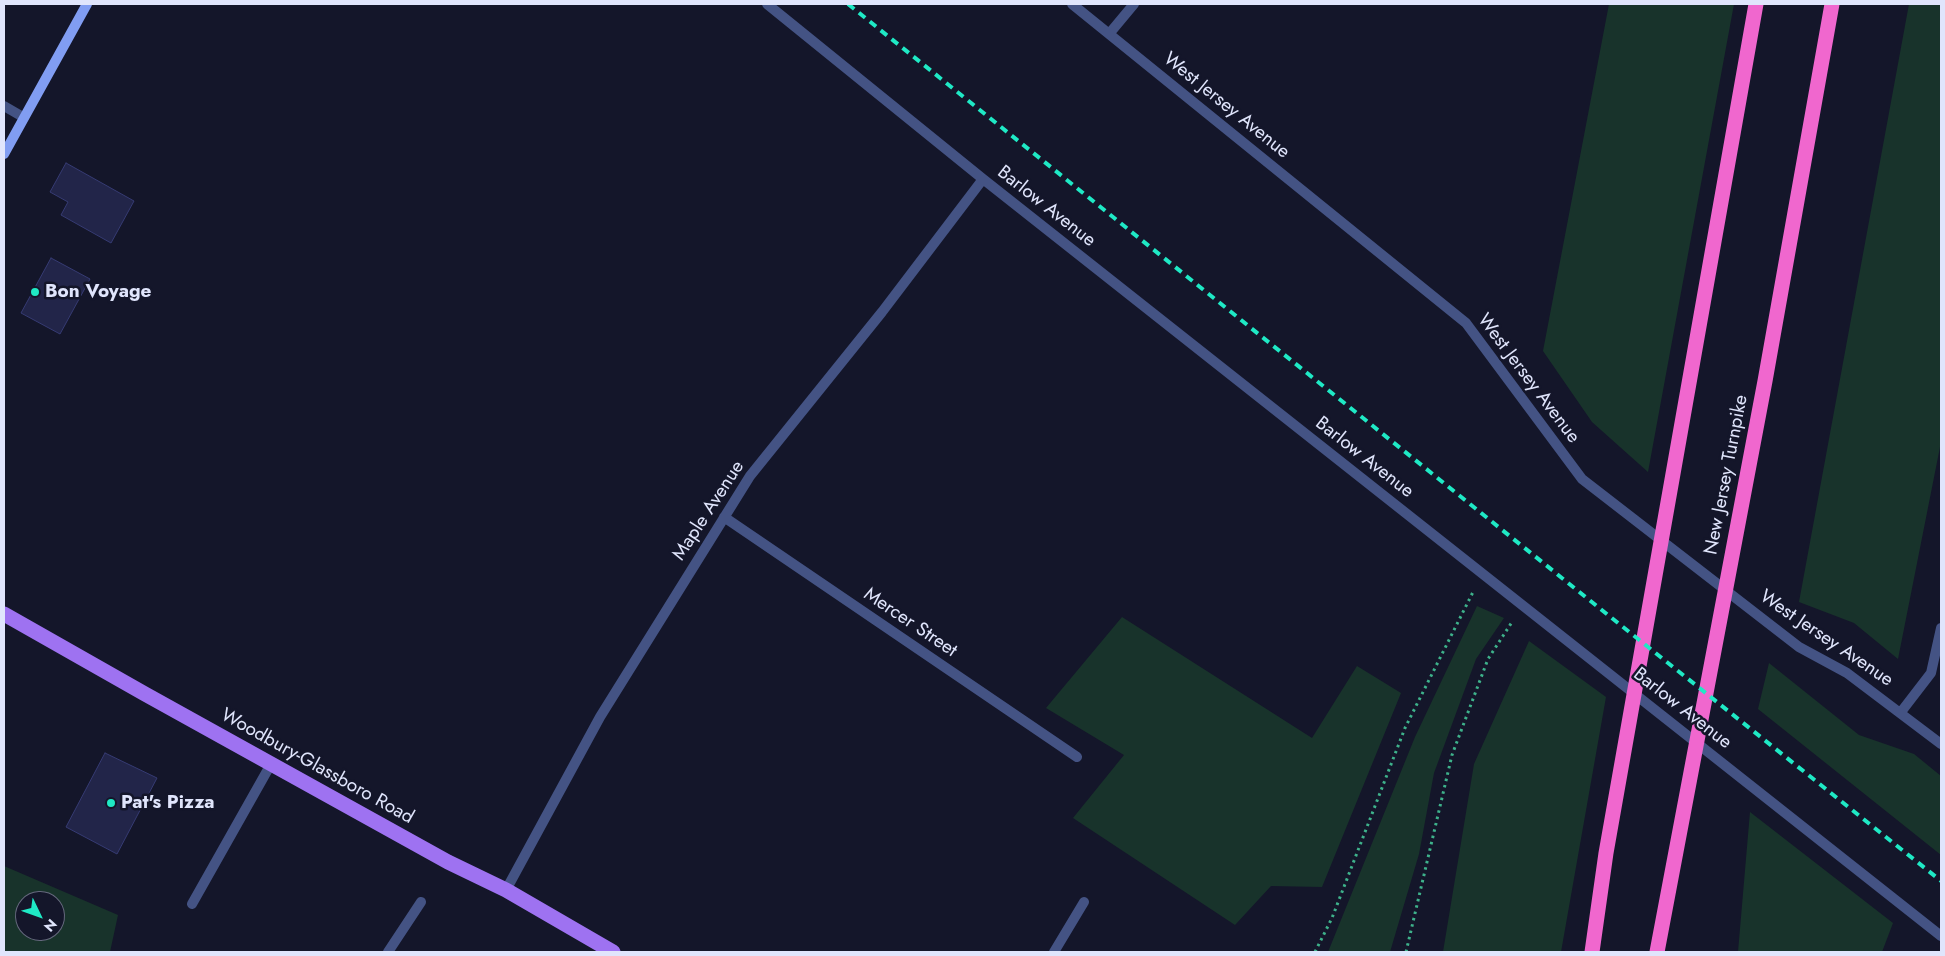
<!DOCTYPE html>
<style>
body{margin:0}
#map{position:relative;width:1945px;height:956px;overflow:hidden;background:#14162a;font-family:Jost,sans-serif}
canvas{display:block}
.frame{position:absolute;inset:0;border:5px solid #e0e5fc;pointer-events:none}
.north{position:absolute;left:15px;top:891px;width:50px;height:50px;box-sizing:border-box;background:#14162a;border:1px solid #66697e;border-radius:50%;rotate:132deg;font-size:14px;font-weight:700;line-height:20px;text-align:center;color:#e0e5fc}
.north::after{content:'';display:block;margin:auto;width:18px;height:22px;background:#1fe9c5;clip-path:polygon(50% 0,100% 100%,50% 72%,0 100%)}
</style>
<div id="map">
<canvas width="1945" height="956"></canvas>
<div class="frame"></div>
<div class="north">N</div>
</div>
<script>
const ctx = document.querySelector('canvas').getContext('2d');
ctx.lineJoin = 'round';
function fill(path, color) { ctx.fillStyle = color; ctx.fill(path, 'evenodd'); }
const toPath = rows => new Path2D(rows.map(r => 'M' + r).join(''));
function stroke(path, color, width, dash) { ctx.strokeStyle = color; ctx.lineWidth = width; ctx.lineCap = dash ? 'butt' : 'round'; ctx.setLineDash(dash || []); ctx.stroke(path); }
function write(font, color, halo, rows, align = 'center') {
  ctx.font = font + ' Jost,sans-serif'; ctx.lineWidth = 5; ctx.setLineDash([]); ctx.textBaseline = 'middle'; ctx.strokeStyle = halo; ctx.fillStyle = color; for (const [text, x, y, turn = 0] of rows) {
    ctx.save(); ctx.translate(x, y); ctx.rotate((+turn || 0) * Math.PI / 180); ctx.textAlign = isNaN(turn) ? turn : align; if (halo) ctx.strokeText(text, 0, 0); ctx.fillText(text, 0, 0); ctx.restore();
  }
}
const green = toPath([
 [1609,4,1734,4,1648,472,1592,422,1543,351],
 [1909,4,1941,4,1941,442,1898,659,1854,623,1799,602],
 [1477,606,1504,618,1476,659,1434,773,1419,854,1390,952,1328,952,1415,737],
 [1122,617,1312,738,1357,666,1401,693,1322,887,1271,886,1235,925,1073,818,1124,755,1046,708],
 [1529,641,1606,697,1561,952,1443,952,1474,764],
 [1769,663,1859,735,1914,754,1941,776,1941,855,1758,709],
 [1750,812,1893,923,1882,952,1738,952],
 [4,866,118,915,110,952,4,952],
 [25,901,55,901,55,931,25,931]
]);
const building = toPath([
 [66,163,134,201,111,243,61,215,68,202,50,192,66,163],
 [51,258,90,279,60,334,21,313,51,258],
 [105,753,157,778,117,854,66,827,105,753]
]);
const path = toPath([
 [1315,952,1332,918,1405,728,1473,592],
 [1406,952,1452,755,1488,659,1512,622]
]);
const service = toPath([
 [192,904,271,764],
 [388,952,421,902],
 [1054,952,1084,902]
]);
const minor = toPath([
 [767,4,983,179,1941,936],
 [1072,4,1466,323,1582,479,1799,647,1847,673,1941,744],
 [1109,34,1134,4],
 [4,106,23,117],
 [724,517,1077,757],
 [1901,712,1931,673,1941,628],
 [506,890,600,717,750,476,882,312,983,179]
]);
const secondary = toPath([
 [4,154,87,4]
]);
const primary = toPath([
 [4,614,145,694,448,862,506,890,613,952]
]);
const motorway = toPath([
 [1592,952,1606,853,1756,4],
 [1657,952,1765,381,1832,4]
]);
const rail = toPath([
 [848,4,1603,611,1941,881]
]);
const markers = [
 [35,292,5,"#1fe9c5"],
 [111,803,5,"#1fe9c5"]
];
const streetNames = [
 ["West Jersey Avenue",1226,106,39],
 ["Barlow Avenue",1046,207,38],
 ["West Jersey Avenue",1528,379,53],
 ["Barlow Avenue",1364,458,38],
 ["New Jersey Turnpike",1727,475,-79],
 ["Maple Avenue",709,511,-57],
 ["Mercer Street",910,623,34],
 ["West Jersey Avenue",1826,639,34],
 ["Barlow Avenue",1682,709,38],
 ["Woodbury-Glassboro Road",317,767,29]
];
const poiNames = [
 ["Bon Voyage",45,292],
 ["Pat's Pizza",121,803]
];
fill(green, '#18332b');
fill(building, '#222549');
stroke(building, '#363b73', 1);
stroke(path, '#3eb28b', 3, [2.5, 4]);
stroke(service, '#445384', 10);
stroke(minor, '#445384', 10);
stroke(secondary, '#819df2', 10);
stroke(primary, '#9e72f1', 15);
stroke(motorway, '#f067ce', 15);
stroke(rail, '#1fe9c5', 4, [8, 6]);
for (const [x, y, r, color] of markers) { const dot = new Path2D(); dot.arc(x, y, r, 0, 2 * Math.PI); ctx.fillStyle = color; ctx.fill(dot); stroke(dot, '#14162a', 2); }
write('19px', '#e0e5fc', '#14162a', streetNames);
write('bold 19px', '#e0e5fc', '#14162a', poiNames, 'left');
</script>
